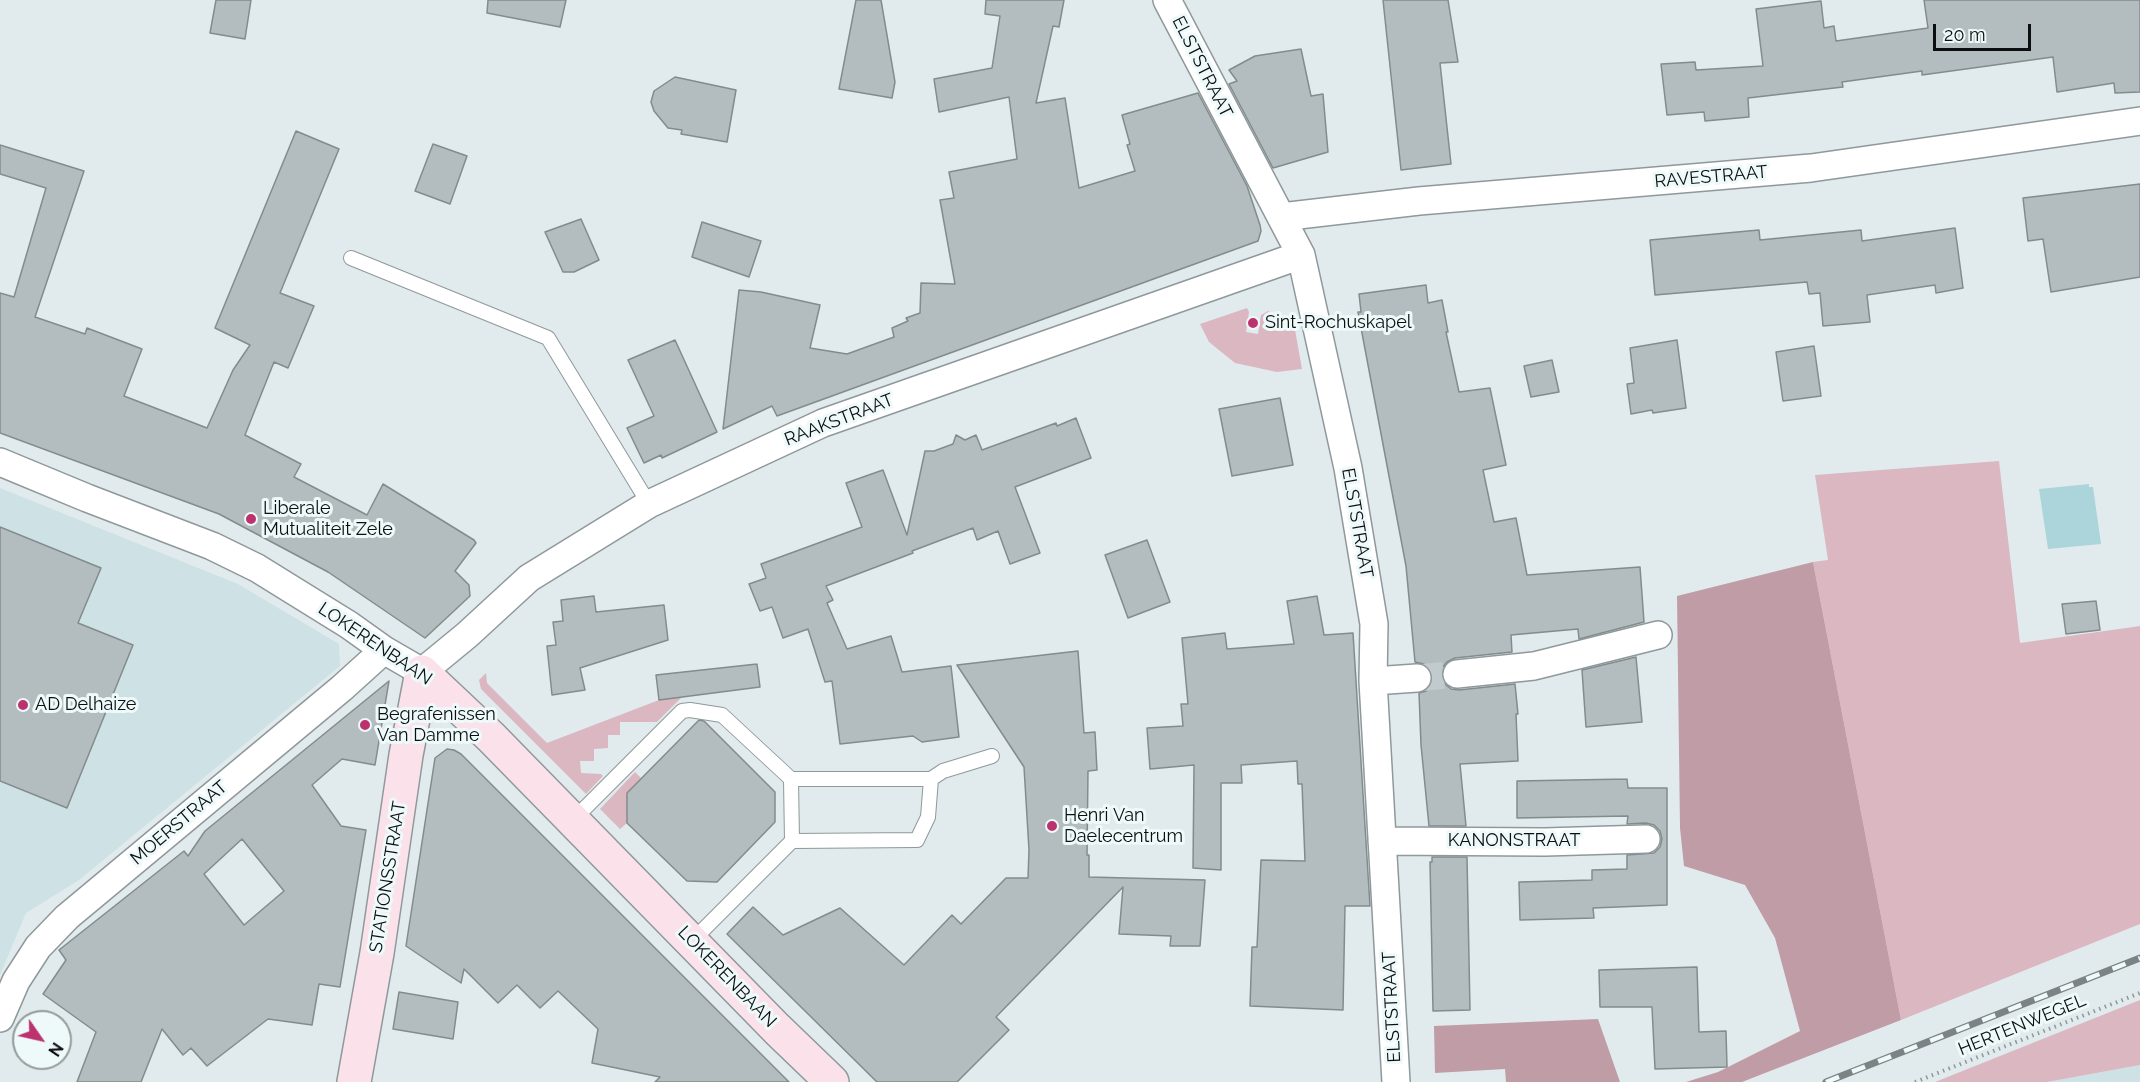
<!DOCTYPE html>
<style>
body{margin:0}
#map{position:relative;width:2140px;height:1082px;overflow:hidden;background:#e1ebed;font-family:Raleway,sans-serif}
canvas{display:block}
.north{position:absolute;left:12px;top:1010px;width:60px;height:60px;box-sizing:border-box;background:#eef9fa;border:2px solid #949b9c;border-radius:50%;rotate:124deg;font-size:16px;font-weight:700;line-height:24px;text-align:center;color:#0c0f10}
.north::after{content:'';display:block;margin:auto;width:21px;height:27px;background:#bc326e;clip-path:polygon(50% 0,100% 100%,50% 72%,0 100%)}
.scale{position:absolute;left:1933px;top:24px;width:98px;height:27px;box-sizing:border-box;border:3px solid #0c0f10;border-top:0;padding-left:8px;font-size:18px;line-height:21px;white-space:nowrap;color:#0c0f10;-webkit-text-stroke:4px #eef9fa;paint-order:stroke}
</style>
<div id="map">
<canvas width="2140" height="1082"></canvas>
<div class="north">N</div>
<div class="scale">20 m</div>
</div>
<script>
const ctx = document.querySelector('canvas').getContext('2d');
ctx.lineJoin = 'round';
function fill(path, color) { ctx.fillStyle = color; ctx.fill(path, 'evenodd'); }
const toPath = rows => new Path2D(rows.map(r => 'M' + r).join(''));
function stroke(path, color, width, dash) { ctx.strokeStyle = color; ctx.lineWidth = width; ctx.lineCap = dash ? 'butt' : 'round'; ctx.setLineDash(dash || []); ctx.stroke(path); }
function write(font, color, halo, rows, align = 'center') {
  ctx.font = font + ' Raleway,sans-serif'; ctx.lineWidth = 6; ctx.setLineDash([]); ctx.textBaseline = 'middle'; ctx.strokeStyle = halo; ctx.fillStyle = color; for (const [text, x, y, turn = 0] of rows) {
    ctx.save(); ctx.translate(x, y); ctx.rotate((+turn || 0) * Math.PI / 180); ctx.textAlign = isNaN(turn) ? turn : align; if (halo) ctx.strokeText(text, 0, 0); ctx.fillText(text, 0, 0); ctx.restore();
  }
}
const built = toPath([
 [0,488,238,584,339,644,340,666,79,880,26,913,0,975],
 [2140,1065,2140,1082,2047,1082]
]);
const green = toPath([
 [1247,308,1249,312,1246,332,1258,334,1261,315,1268,311,1294,324,1302,369,1277,372,1235,363,1209,342,1200,324],
 [1999,461,2020,643,2140,626,2140,924,1901,1020,1813,562,1828,560,1815,475],
 [486,673,487,683,547,743,659,700,682,697,657,722,620,722,620,735,608,735,608,748,594,749,594,761,580,761,581,773,601,774,603,776,586,794,481,689,479,680],
 [635,772,641,778,627,793,627,823,620,829,600,809],
 [2140,1000,2140,1065,2047,1082,1935,1082]
]);
const forest = toPath([
 [1813,562,1901,1020,1742,1082,1686,1082,1718,1072,1800,1031,1775,938,1745,885,1684,866,1680,828,1677,596],
 [1598,1019,1620,1082,1506,1082,1505,1069,1435,1073,1434,1026]
]);
const water = toPath([
 [2089,484,2089,487,2093,487,2101,544,2048,549,2039,489]
]);
const building = toPath([
 [216,0,251,0,245,39,210,33,216,0],
 [488,0,566,0,560,27,487,13,488,0],
 [856,0,881,0,895,82,892,98,839,89,856,0],
 [986,0,1064,0,1059,27,1053,26,1036,103,1065,98,1079,188,1135,171,1127,145,1130,144,1122,115,1198,93,1247,186,1260,225,1261,231,1258,241,777,416,772,406,723,429,739,290,761,292,820,305,810,348,847,354,894,337,892,328,908,321,906,318,920,313,921,283,955,284,940,200,954,198,949,172,1017,159,1009,97,939,112,934,79,992,68,1000,16,985,14,986,0],
 [1383,0,1448,0,1458,62,1440,63,1451,164,1401,170,1383,0],
 [1924,0,2140,0,2140,92,2115,93,2114,83,2057,92,2053,57,1922,75,1922,71,1842,82,1843,87,1748,98,1749,117,1705,121,1704,112,1667,115,1661,64,1695,62,1696,70,1763,66,1756,9,1821,1,1824,28,1834,26,1836,41,1928,28,1924,0],
 [1301,49,1311,96,1323,94,1328,152,1273,168,1229,84,1237,81,1229,70,1255,56,1301,49],
 [675,77,736,90,727,142,681,134,682,130,668,128,654,111,651,102,654,91,675,77],
 [296,131,339,149,280,293,314,306,288,368,274,362,245,435,301,464,294,477,367,515,383,484,474,540,476,543,455,571,469,585,470,596,425,638,328,572,219,514,0,433,0,293,14,297,46,188,0,174,0,145,84,171,35,317,85,334,87,328,142,349,124,396,207,428,233,370,250,345,215,328,296,131],
 [433,144,467,156,450,204,415,191,433,144],
 [2140,184,2140,277,2051,292,2043,239,2028,241,2023,198,2140,184],
 [581,219,599,260,574,272,563,272,545,232,581,219],
 [702,222,761,241,749,277,692,257,702,222],
 [1955,228,1963,288,1936,293,1935,285,1867,295,1870,322,1823,326,1820,293,1809,294,1807,282,1655,295,1650,240,1759,230,1760,240,1861,230,1862,241,1955,228],
 [1426,285,1428,303,1442,300,1448,332,1446,332,1459,392,1490,388,1506,465,1483,470,1494,522,1516,518,1527,575,1640,567,1644,622,1579,639,1578,629,1511,635,1512,652,1455,658,1447,662,1442,668,1441,676,1445,684,1451,689,1459,690,1515,684,1518,714,1516,714,1518,761,1460,764,1466,826,1429,826,1421,745,1419,693,1426,691,1431,685,1433,676,1430,670,1424,664,1415,662,1406,566,1358,312,1361,312,1359,294,1426,285],
 [675,340,717,432,662,458,661,455,644,463,627,428,654,416,628,360,675,340],
 [1677,340,1686,408,1653,413,1652,410,1631,414,1627,384,1634,383,1630,348,1677,340],
 [1814,346,1821,396,1783,401,1776,352,1814,346],
 [1552,360,1559,392,1531,397,1524,366,1552,360],
 [1280,398,1293,465,1232,476,1219,409,1280,398],
 [1076,418,1091,458,1015,487,1040,553,1010,564,998,531,977,540,973,528,912,551,913,553,826,586,833,600,827,603,847,649,891,636,902,672,951,666,959,737,922,742,913,736,840,744,832,681,825,682,808,629,783,638,772,607,760,611,749,584,766,578,761,564,862,527,846,483,883,470,907,535,925,451,934,451,953,444,956,435,965,440,976,435,982,450,1056,423,1057,426,1076,418],
 [0,527,101,568,78,623,133,645,67,808,0,781,0,527],
 [1147,540,1170,602,1128,618,1105,555,1147,540],
 [594,596,596,612,664,605,668,640,580,668,585,690,552,695,547,646,556,645,553,622,563,621,561,600,594,596],
 [1317,596,1324,635,1353,633,1370,906,1345,906,1343,1010,1250,1006,1252,947,1257,947,1261,860,1305,861,1302,784,1298,784,1297,761,1241,765,1242,783,1221,783,1221,870,1193,868,1194,765,1150,769,1147,728,1183,726,1181,704,1188,704,1182,638,1225,633,1227,649,1294,644,1287,601,1317,596],
 [2096,601,2100,630,2066,634,2062,604,2096,601],
 [1078,651,1084,733,1095,732,1097,770,1088,771,1087,855,1089,855,1089,877,1205,880,1200,946,1170,946,1171,936,1119,934,1123,887,996,1017,1009,1030,957,1082,877,1082,727,934,753,907,783,935,840,908,904,965,952,915,961,924,1006,878,1028,878,1029,850,1024,767,957,665,1078,651],
 [1636,657,1642,722,1586,727,1582,670,1636,657],
 [757,664,760,687,659,700,656,675,757,664],
 [389,681,375,765,342,759,312,785,341,826,366,830,340,987,319,984,312,1025,268,1019,207,1066,191,1048,183,1055,162,1029,141,1082,77,1082,96,1032,43,994,66,960,59,950,184,851,188,856,205,831,389,681],
 [242,839,284,891,244,925,204,874,242,839],
 [699,720,704,721,775,792,775,822,717,882,687,881,627,823,627,793,699,720],
 [447,749,454,750,461,754,789,1082,655,1082,660,1077,592,1063,598,1029,558,991,540,1008,517,985,498,1003,464,969,461,983,406,946,435,758,447,749],
 [1627,779,1628,788,1667,788,1667,905,1593,908,1594,918,1520,920,1519,882,1592,880,1592,870,1627,869,1627,855,1654,853,1660,847,1662,839,1660,831,1654,825,1646,823,1627,824,1628,816,1517,818,1517,781,1627,779],
 [1432,857,1467,857,1470,1010,1433,1011,1430,862,1432,862,1432,857],
 [1697,967,1699,1032,1726,1031,1727,1067,1655,1069,1652,1007,1600,1007,1599,970,1697,967],
 [399,992,458,1002,453,1039,393,1029,399,992]
]);
const streetTunnel = toPath([
 [1417,678,1457,674]
]);
const path = toPath([
 [1915,1082,2140,993]
]);
const lane = toPath([
 [351,258,548,338,649,504],
 [791,779,931,779,943,771,992,756],
 [573,820,682,711,690,710,722,715,791,779,792,841,692,941],
 [792,841,917,840,928,817,931,779]
]);
const street = toPath([
 [1167,0,1301,255,1348,468,1374,624,1373,681,1396,1082],
 [1281,217,1419,201,1811,168,2140,121],
 [0,462,87,498,212,546,257,568,349,625,384,650,422,672,467,635,529,578,649,504,823,423,1301,255],
 [1457,674,1534,666,1658,635],
 [1373,681,1417,678],
 [1382,841,1545,842,1646,839],
 [0,1018,16,981,38,947,67,917,342,688,384,650]
]);
const secondary = toPath([
 [422,672,491,737,777,1029,832,1082],
 [354,1082,377,953,406,755,422,672]
]);
const rail = toPath([
 [1826,1082,2140,958]
]);
const markers = [
 [1253,323,6,"#bc326e"],
 [251,519,6,"#bc326e"],
 [23,705,6,"#bc326e"],
 [365,725,6,"#bc326e"],
 [1052,826,6,"#bc326e"]
];
const streetNames = [
 ["ELSTSTRAAT",1202,67,63],
 ["RAVESTRAAT",1711,177,-5],
 ["RAAKSTRAAT",839,420,-21],
 ["ELSTSTRAAT",1357,523,80],
 ["LOKERENBAAN",375,644,34],
 ["MOERSTRAAT",179,823,-40],
 ["KANONSTRAAT",1514,841],
 ["STATIONSSTRAAT",388,877,-81],
 ["LOKERENBAAN",727,977,46],
 ["ELSTSTRAAT",1392,1007,-93],
 ["HERTENWEGEL",2022,1025,-22]
];
const poiNames = [
 ["Sint-Rochuskapel",1265,323],
 ["Liberale",263,509],
 ["Mutualiteit Zele",263,530],
 ["AD Delhaize",35,705],
 ["Begrafenissen",377,715],
 ["Van Damme",377,736],
 ["Henri Van",1064,816],
 ["Daelecentrum",1064,837]
];
fill(built, '#cee1e4');
fill(green, '#dbb7c2');
fill(forest, '#c09ca7');
fill(water, '#abd5db');
fill(building, '#b3bcbe');
stroke(building, '#828c8d', 1.5);
stroke(streetTunnel, '#c1cacc', 27, [27, 14]);
stroke(lane, '#8f989a', 16);
stroke(street, '#8f989a', 30);
stroke(secondary, '#8f989a', 36);
stroke(path, '#909799', 4, [1.5, 4.5]);
stroke(lane, '#fff', 14);
stroke(street, '#fff', 27);
stroke(secondary, '#fbe2ea', 33);
stroke(rail, '#7c8384', 7);
stroke(rail, '#eef9fa', 4.5, [14]);
for (const [x, y, r, color] of markers) { const dot = new Path2D(); dot.arc(x, y, r, 0, 2 * Math.PI); ctx.fillStyle = color; ctx.fill(dot); stroke(dot, '#eef9fa', 2); }
write('18px', '#0c0f10', '#eef9fa', streetNames);
write('18px', '#0c0f10', '#eef9fa', poiNames, 'left');
</script>
